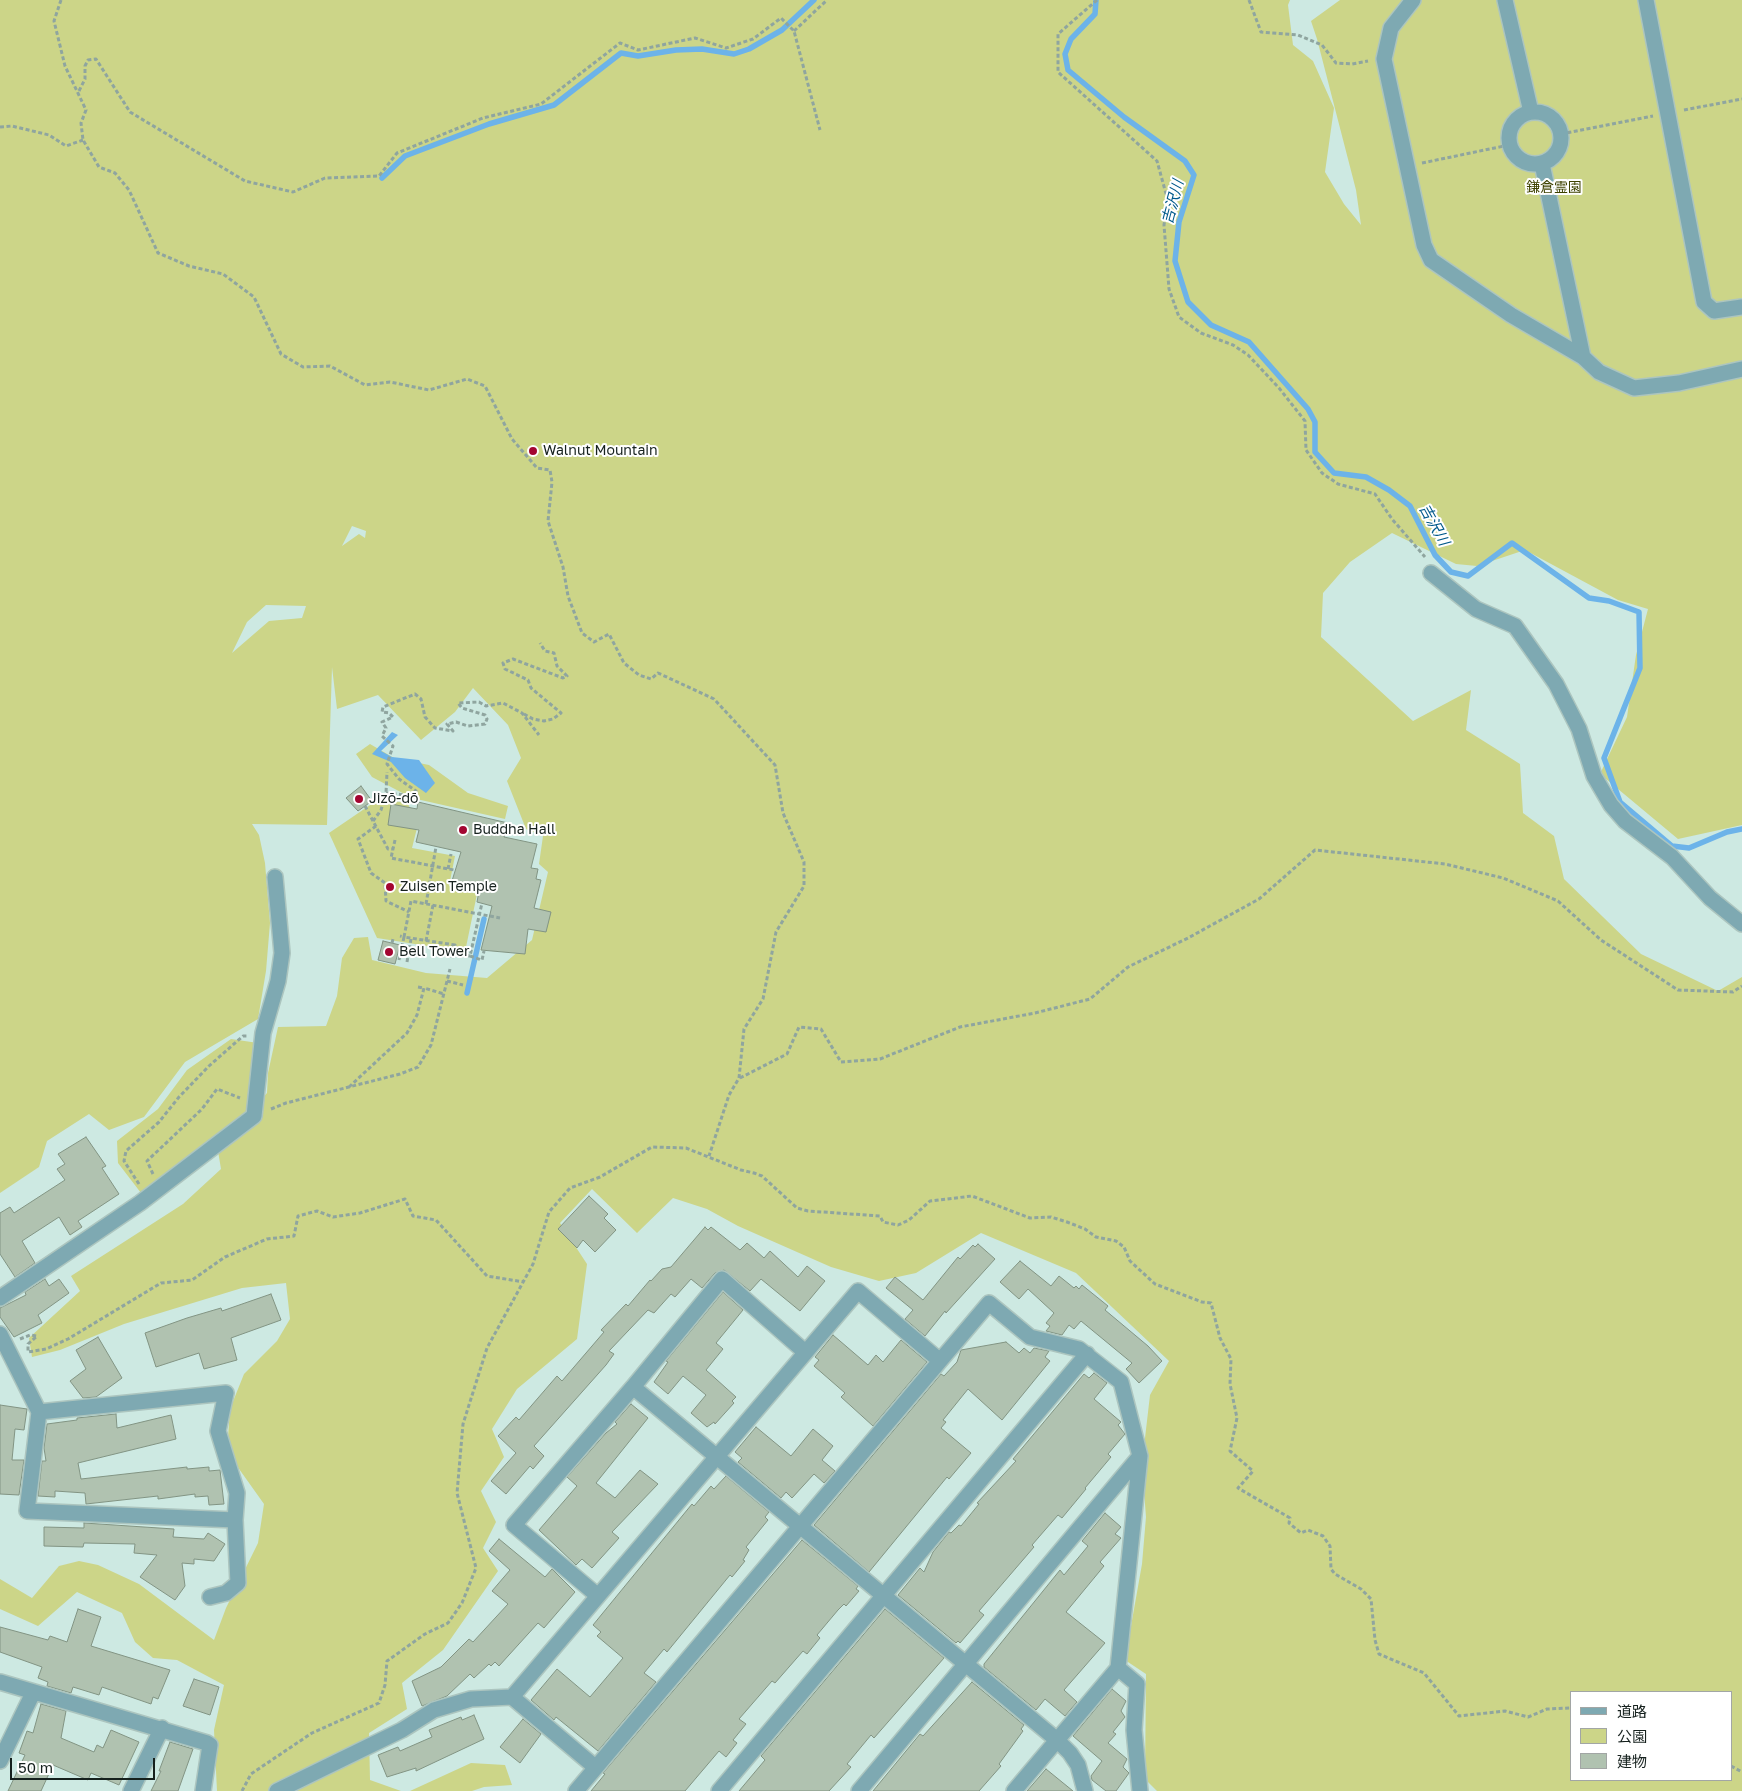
<!DOCTYPE html>
<meta charset="utf-8">
<style>
body{margin:0}
#map{position:relative;width:1742px;height:1791px;overflow:hidden;background:#cde9e2;font-family:"Golos Text","Noto Sans JP",sans-serif}
canvas{display:block}
.legend{position:absolute;left:1570px;top:1691px;width:162px;height:90px;box-sizing:border-box;background:#fff;border:1px solid #a2a6a5;margin:0;padding:6px 9px;list-style:none;font-size:15px;color:#16211e}
.legend li{display:flex;align-items:center;gap:10px;height:25px}
.legend b{width:25px;border:1px solid #a2a6a5}
.scale{position:absolute;left:10px;top:1758px;width:145px;height:22px;box-sizing:border-box;border:2px solid #16211e;border-top:0;padding-left:6px;font-size:15px;line-height:18px;white-space:nowrap;color:#16211e;-webkit-text-stroke:4px #fff;paint-order:stroke}
</style>
<div id="map">
<canvas width="1742" height="1791"></canvas>
<ul class="legend">
<li><b style="height:6px;background:#7ea9b2"></b>道路</li>
<li><b style="height:14px;background:#ccd588"></b>公園</li>
<li><b style="height:14px;background:#b0c2b0"></b>建物</li>
</ul>
<div class="scale">50 m</div>
</div>
<script>
const ctx = document.querySelector('canvas').getContext('2d');
ctx.lineJoin = 'round';
function fill(path, color) { ctx.fillStyle = color; ctx.fill(path, 'evenodd'); }
const toPath = rows => new Path2D(rows.map(r => 'M' + r).join(''));
function stroke(path, color, width, dash) { ctx.strokeStyle = color; ctx.lineWidth = width; ctx.lineCap = dash ? 'butt' : 'round'; ctx.setLineDash(dash || []); ctx.stroke(path); }
function write(font, color, halo, rows, align = 'center') {
  ctx.font = font + ' "Golos Text","Noto Sans JP",sans-serif'; ctx.lineWidth = 4; ctx.setLineDash([]); ctx.textBaseline = 'middle'; ctx.strokeStyle = halo; ctx.fillStyle = color; for (const [text, x, y, turn = 0] of rows) {
    ctx.save(); ctx.translate(x, y); ctx.rotate((+turn || 0) * Math.PI / 180); ctx.textAlign = isNaN(turn) ? turn : align; if (halo) ctx.strokeText(text, 0, 0); ctx.fillText(text, 0, 0); ctx.restore();
  }
}
const green = toPath([
 [0,0,1290,0,1288,5,1293,45,1313,61,1334,108,1325,172,1344,204,1361,225,1356,190,1317,39,1311,21,1340,0,1742,0,1742,825,1678,839,1600,774,1627,717,1636,655,1648,609,1618,600,1525,550,1477,566,1456,564,1392,533,1350,562,1323,593,1321,637,1413,721,1471,690,1466,730,1520,764,1523,813,1554,836,1564,879,1641,954,1718,991,1742,977,1742,1791,1157,1791,1145,1779,1146,1674,1125,1660,1142,1564,1146,1517,1142,1464,1150,1395,1169,1361,1076,1273,981,1233,916,1273,879,1281,831,1267,738,1226,707,1209,673,1198,637,1233,592,1189,560,1223,587,1264,577,1339,517,1389,492,1429,504,1457,481,1491,496,1522,483,1548,498,1571,443,1650,402,1683,407,1709,369,1733,370,1780,401,1791,217,1791,214,1730,224,1685,177,1660,153,1658,135,1642,122,1613,77,1592,38,1626,0,1609,0,1579,32,1598,59,1566,79,1561,98,1565,139,1584,214,1640,226,1608,258,1543,264,1504,227,1452,230,1409,244,1374,277,1341,290,1319,286,1283,242,1288,124,1324,60,1350,32,1357,29,1338,80,1291,71,1276,183,1204,221,1169,218,1151,141,1193,118,1163,117,1141,158,1109,187,1070,231,1039,258,1043,248,1115,267,1093,268,1073,278,1027,326,1026,337,996,342,958,354,938,368,937,372,960,426,973,487,978,532,940,548,872,539,864,543,836,526,829,507,781,521,758,508,725,473,688,455,712,421,740,378,695,337,709,332,667,327,825,252,824,259,835,265,863,270,923,266,971,258,1019,185,1062,144,1117,109,1130,89,1114,47,1141,39,1167,0,1193],
 [352,526,366,531,365,538,359,534,342,546],
 [266,605,306,606,302,618,269,621,232,653,247,622],
 [1571,1692,1731,1692,1731,1780,1571,1780],
 [370,744,394,758,429,765,468,793,508,806,505,819,412,798,372,777,356,754],
 [376,801,407,802,418,824,412,848,455,856,449,886,477,894,465,952,377,938,329,833],
 [471,1763,505,1765,512,1785,484,1787,472,1791,410,1791]
]);
const water = toPath([
 [392,732,398,735,381,751,392,757,419,760,435,783,426,793,405,778,391,762,372,754]
]);
const stream = toPath([
 [1096,0,1095,14,1071,39,1065,54,1068,70,1124,117,1185,161,1194,175,1179,222,1175,261,1188,302,1211,325,1249,342,1308,409,1315,422,1315,452,1334,473,1366,477,1389,490,1410,506,1435,555,1451,572,1468,576,1512,543,1589,598,1609,601,1639,612,1640,668,1604,758,1620,802,1672,846,1689,848,1727,832,1742,829],
 [382,178,405,156,489,124,554,105,621,53,638,56,676,50,702,49,734,54,749,49,782,30,814,0],
 [467,993,484,919]
]);
const building = toPath([
 [361,786,372,801,358,811,346,798,361,786],
 [418,802,508,823,504,837,537,844,531,868,538,869,536,879,541,880,534,908,551,912,546,932,528,929,525,954,481,950,492,906,477,902,479,891,451,884,461,852,416,842,419,830,388,825,391,804,417,809,418,802],
 [383,941,400,945,395,964,378,960,383,941],
 [86,1137,106,1166,102,1168,119,1194,78,1221,82,1227,70,1235,59,1217,22,1241,35,1263,15,1277,0,1254,0,1213,10,1207,14,1213,65,1180,57,1169,65,1164,58,1154,86,1137],
 [589,1196,608,1214,604,1218,616,1230,595,1252,583,1240,577,1248,558,1229,589,1196],
 [705,1227,708,1230,711,1227,740,1250,747,1243,764,1258,770,1251,798,1277,807,1266,825,1281,800,1311,761,1279,750,1291,724,1270,715,1273,702,1288,691,1279,675,1297,671,1294,654,1313,648,1310,609,1351,614,1354,606,1365,534,1446,544,1456,533,1469,530,1466,506,1494,491,1481,516,1453,498,1436,516,1417,519,1420,557,1376,562,1381,604,1332,601,1330,626,1304,628,1306,650,1280,651,1281,662,1269,671,1267,705,1227],
 [978,1244,995,1259,946,1313,945,1311,925,1336,905,1319,913,1310,886,1288,895,1277,923,1300,958,1257,960,1259,973,1245,975,1247,978,1244],
 [1020,1261,1051,1286,1059,1276,1074,1288,1076,1286,1079,1289,1082,1285,1108,1306,1105,1310,1148,1346,1162,1361,1139,1383,1126,1369,1132,1363,1081,1321,1074,1329,1069,1325,1062,1335,1046,1331,1050,1326,1046,1323,1054,1313,1028,1289,1019,1299,1000,1282,1020,1261],
 [45,1279,49,1286,59,1279,69,1293,38,1315,42,1323,14,1337,0,1317,0,1308,26,1295,25,1292,45,1279],
 [723,1292,743,1310,716,1343,723,1349,706,1370,736,1397,732,1401,734,1403,715,1424,714,1422,707,1427,691,1413,706,1395,683,1376,668,1394,654,1382,668,1362,666,1361,723,1292],
 [271,1294,281,1320,231,1338,237,1360,204,1369,199,1353,156,1367,145,1333,187,1318,221,1308,222,1311,271,1294],
 [833,1335,868,1365,876,1355,883,1362,901,1340,927,1362,873,1426,841,1397,845,1393,814,1366,819,1360,815,1357,833,1335],
 [98,1337,122,1378,96,1397,83,1398,70,1381,86,1369,76,1350,98,1337],
 [1006,1342,1019,1353,1024,1348,1030,1353,1034,1348,1049,1351,1045,1357,1050,1361,1002,1420,968,1389,943,1420,946,1422,941,1428,971,1453,949,1479,947,1477,869,1572,814,1525,941,1374,944,1376,957,1362,961,1350,1006,1342],
 [1094,1373,1107,1383,1094,1399,1121,1422,1118,1425,1125,1434,1108,1454,1111,1457,1085,1488,1086,1489,1062,1518,1058,1515,1032,1545,1034,1547,979,1611,984,1615,960,1643,958,1641,956,1643,898,1595,920,1568,924,1572,933,1552,949,1532,951,1533,959,1525,961,1526,979,1504,977,1503,1016,1461,1013,1459,1084,1374,1089,1378,1094,1373],
 [631,1404,648,1418,596,1483,615,1498,640,1470,658,1484,612,1532,619,1538,592,1568,582,1559,576,1565,539,1530,577,1486,567,1477,606,1433,617,1424,615,1422,631,1404],
 [0,1405,27,1409,24,1430,15,1429,12,1460,24,1460,19,1495,0,1494,0,1405],
 [116,1414,117,1428,171,1415,176,1439,78,1463,81,1479,187,1467,187,1469,209,1467,209,1471,220,1470,224,1504,209,1505,208,1496,195,1497,195,1494,158,1499,158,1496,86,1504,85,1493,55,1491,55,1497,38,1496,42,1461,46,1461,44,1448,47,1424,77,1420,77,1418,116,1414],
 [756,1427,791,1456,813,1429,833,1446,822,1460,835,1471,824,1483,814,1474,792,1498,786,1492,781,1498,738,1462,742,1458,735,1452,756,1427],
 [726,1476,769,1512,765,1517,768,1520,746,1547,749,1550,743,1560,745,1561,732,1577,730,1575,667,1652,664,1649,644,1673,656,1682,598,1751,556,1717,554,1720,531,1700,557,1669,590,1697,623,1658,597,1636,601,1632,593,1625,692,1504,694,1506,711,1486,714,1489,726,1476],
 [1105,1513,1121,1527,1115,1534,1121,1538,1100,1562,1104,1566,1066,1612,1105,1643,1064,1690,1077,1702,1065,1716,1045,1699,1036,1710,984,1667,984,1664,1060,1570,1064,1575,1088,1546,1082,1541,1105,1513],
 [84,1523,174,1529,173,1537,204,1539,208,1533,225,1544,214,1561,194,1559,194,1564,182,1563,185,1586,175,1600,140,1577,157,1555,134,1553,135,1544,84,1543,83,1547,44,1546,44,1527,84,1528,84,1523],
 [499,1539,545,1577,552,1569,575,1592,544,1628,538,1623,499,1666,495,1662,491,1666,489,1664,474,1678,470,1674,447,1696,422,1706,412,1681,441,1667,469,1639,473,1642,508,1604,492,1591,510,1570,489,1551,499,1539],
 [802,1540,858,1586,856,1589,859,1591,846,1606,844,1604,838,1610,817,1635,820,1638,807,1654,803,1651,775,1683,772,1681,739,1719,746,1724,733,1740,737,1743,726,1757,719,1751,685,1791,591,1791,605,1774,603,1773,802,1540],
 [78,1609,101,1617,91,1646,170,1670,158,1699,153,1697,151,1704,102,1687,99,1695,73,1687,71,1693,47,1686,48,1682,38,1678,42,1667,0,1652,0,1627,48,1640,50,1636,67,1642,78,1609],
 [885,1609,944,1658,874,1738,871,1735,847,1764,851,1767,829,1791,739,1791,765,1760,761,1756,885,1609],
 [194,1679,219,1687,210,1715,183,1706,194,1679],
 [972,1682,1024,1725,1021,1729,1023,1731,999,1764,1001,1766,979,1791,873,1791,920,1734,923,1736,972,1682],
 [1112,1689,1126,1701,1121,1711,1125,1717,1113,1732,1116,1734,1108,1743,1127,1759,1123,1767,1129,1773,1116,1791,1106,1791,1092,1780,1091,1776,1102,1761,1073,1736,1112,1689],
 [41,1704,66,1711,61,1738,94,1752,97,1745,103,1748,111,1730,139,1742,119,1785,91,1773,88,1780,53,1765,41,1791,8,1791,25,1755,19,1753,27,1731,33,1733,41,1704],
 [474,1715,484,1739,416,1771,416,1768,387,1777,378,1755,398,1747,400,1751,432,1737,429,1730,461,1717,462,1720,474,1715],
 [523,1719,541,1734,520,1763,500,1747,523,1719],
 [170,1742,193,1749,178,1791,151,1791,161,1771,159,1771,170,1742],
 [1046,1769,1073,1791,1027,1791,1046,1769]
]);
const path = toPath([
 [61,0,54,21,65,66,86,110,81,123,83,140,99,167,115,173,129,190,158,253,189,266,223,274,254,297,281,354,303,367,330,366,365,385,390,382,429,390,467,379,485,386,512,439,537,468,550,470,552,482,548,521,563,567,568,596,582,633,594,642,609,634,624,663,639,675,651,679,658,673,714,699,775,765,783,813,804,862,804,886,776,932,763,999,744,1029,739,1078,729,1095,709,1156],
 [1097,0,1058,34,1058,72,1157,161,1168,201,1164,225,1169,289,1179,317,1201,333,1233,345,1248,355,1279,388,1305,421,1306,450,1322,473,1338,484,1375,494,1392,519,1425,557],
 [1249,0,1261,32,1298,35,1322,45,1336,63,1352,64,1368,61],
 [794,31,827,0],
 [79,91,85,79,85,66,88,60,96,59,130,112,245,181,293,192,325,178,379,176,397,153,483,118,541,104,620,43,638,50,695,38,726,48,753,39,781,18,794,31,820,130],
 [1684,110,1742,99],
 [0,127,12,126,49,135,66,146,83,140],
 [1561,134,1653,116],
 [1422,163,1509,145],
 [524,714,533,719,544,721,553,719,561,713,531,688,528,680,505,669,503,663,513,659,563,678,567,676,557,666,554,653,545,651,540,643],
 [386,793,415,796,416,791,399,779,387,764,393,746,382,736,386,728,382,722,393,717,389,713,382,712,383,707,415,694,421,699,425,717,435,728,453,731,447,724,456,722,468,726,485,724,487,719,485,715,462,708,458,703,479,702,486,706,503,703,522,713,539,735],
 [365,806,388,849,393,849],
 [373,821,381,810,386,793,387,772],
 [376,826,358,839,371,873,385,883,386,901,409,912],
 [395,840,391,858,454,870],
 [448,869,451,854],
 [426,904,436,847],
 [426,941,433,905],
 [392,943,393,939],
 [453,954,470,956,482,903],
 [470,956,482,960,484,951],
 [452,958,455,945,404,937,411,901,500,918],
 [399,960,404,937,400,936],
 [407,962,411,939],
 [447,981,463,985],
 [418,987,424,988],
 [740,1078,787,1054,799,1027,821,1029,841,1062,880,1059,960,1027,1035,1013,1090,999,1128,967,1188,938,1259,899,1315,850,1445,864,1503,878,1558,901,1601,940,1678,990,1733,992,1742,986],
 [349,1087,407,1033,417,1015,424,988,444,994],
 [271,1109,286,1103,400,1074,418,1067,431,1045,450,969],
 [153,1174,147,1161,202,1109,217,1089,240,1098],
 [139,1184,124,1161,126,1151,159,1122,179,1097,209,1066,243,1036,247,1036],
 [20,1339,30,1335,37,1336,28,1344,28,1352,46,1349,68,1339,161,1283,192,1280,225,1257,267,1239,294,1236,298,1216,317,1211,333,1217,360,1213,405,1199,413,1216,436,1220,487,1276,524,1282],
 [1731,1766,1742,1772],
 [242,1791,251,1774,312,1733,379,1703,385,1685,387,1661,425,1634,448,1623,462,1603,476,1568,457,1493,463,1424,487,1348,533,1264,549,1212,570,1188,600,1177,652,1147,686,1148,741,1170,754,1173,762,1176,797,1208,808,1211,880,1216,883,1222,898,1225,909,1220,930,1201,972,1196,1030,1218,1051,1217,1067,1222,1085,1229,1096,1237,1116,1241,1124,1247,1130,1261,1155,1284,1202,1302,1211,1303,1220,1338,1231,1359,1230,1384,1237,1418,1230,1451,1253,1471,1238,1488,1290,1518,1289,1523,1301,1533,1308,1530,1323,1536,1330,1546,1331,1569,1335,1574,1361,1589,1371,1599,1375,1640,1379,1654,1424,1673,1459,1716,1505,1711,1528,1717,1547,1709,1571,1708]
]);
const minor = toPath([
 [1413,0,1391,28,1384,59,1424,245,1431,260,1511,315,1583,357],
 [1505,0,1531,112],
 [1646,0,1704,302,1714,311,1742,307],
 '1509 138a26 26 0 1 1 52 0a26 26 0 1 1-52 0Z',
 [1542,164,1583,357,1599,372,1634,388,1679,383,1742,369],
 [1431,573,1476,609,1515,626,1556,684,1579,729,1594,776,1611,805,1625,821,1672,857,1710,898,1742,924],
 [0,1298,140,1203,254,1116,263,1033,278,981,282,953,275,877],
 [0,1334,39,1412],
 [633,1387,1057,1740,1070,1753,1078,1765,1085,1791],
 [226,1393,218,1431,237,1493,235,1520,27,1511,39,1412,226,1393],
 [598,1596,514,1525,633,1387,722,1279,805,1352],
 [210,1597,226,1593,238,1583,235,1520],
 [1118,1668,1137,1684,1134,1730,1140,1791],
 [0,1682,207,1743,210,1745,203,1791],
 [512,1697,858,1291,939,1360],
 [0,1761,33,1693],
 [131,1791,162,1728],
 [277,1791,402,1730,434,1710,471,1699,512,1697,595,1767],
 [576,1791,989,1303,1030,1337,1079,1349,1121,1382,1140,1456,1118,1668,1014,1791],
 [719,1791,1087,1354],
 [859,1791,1140,1456]
]);
const markers = [
 [533,451,5,"#a30631"],
 [359,799,5,"#a30631"],
 [463,830,5,"#a30631"],
 [390,887,5,"#a30631"],
 [389,952,5,"#a30631"]
];
const parkNames = [
 ["鎌倉霊園",1554,188]
];
const poiNames = [
 ["Walnut Mountain",543,451],
 ["Jizō-dō",369,799],
 ["Buddha Hall",473,830],
 ["Zuisen Temple",400,887],
 ["Bell Tower",399,952]
];
const waterNames = [
 ["吉沢川",1173,202,-75],
 ["吉沢川",1434,525,61]
];
fill(green, '#ccd588');
fill(water, '#6cb3e9');
stroke(stream, '#6cb3e9', 5.5);
fill(building, '#b0c2b0');
stroke(building, '#829483', 1);
stroke(minor, '#acc5bf', 18);
stroke(path, '#8fa59f', 3, [4, 2.5]);
stroke(minor, '#7ea9b2', 15);
for (const [x, y, r, color] of markers) { const dot = new Path2D(); dot.arc(x, y, r, 0, 2 * Math.PI); ctx.fillStyle = color; ctx.fill(dot); stroke(dot, '#fff', 2); }
write('14px', '#3e4200', '#fff', parkNames);
write('14px', '#16211e', '#fff', poiNames, 'left');
write('italic 15px', '#00598b', '#fff', waterNames);
</script>
